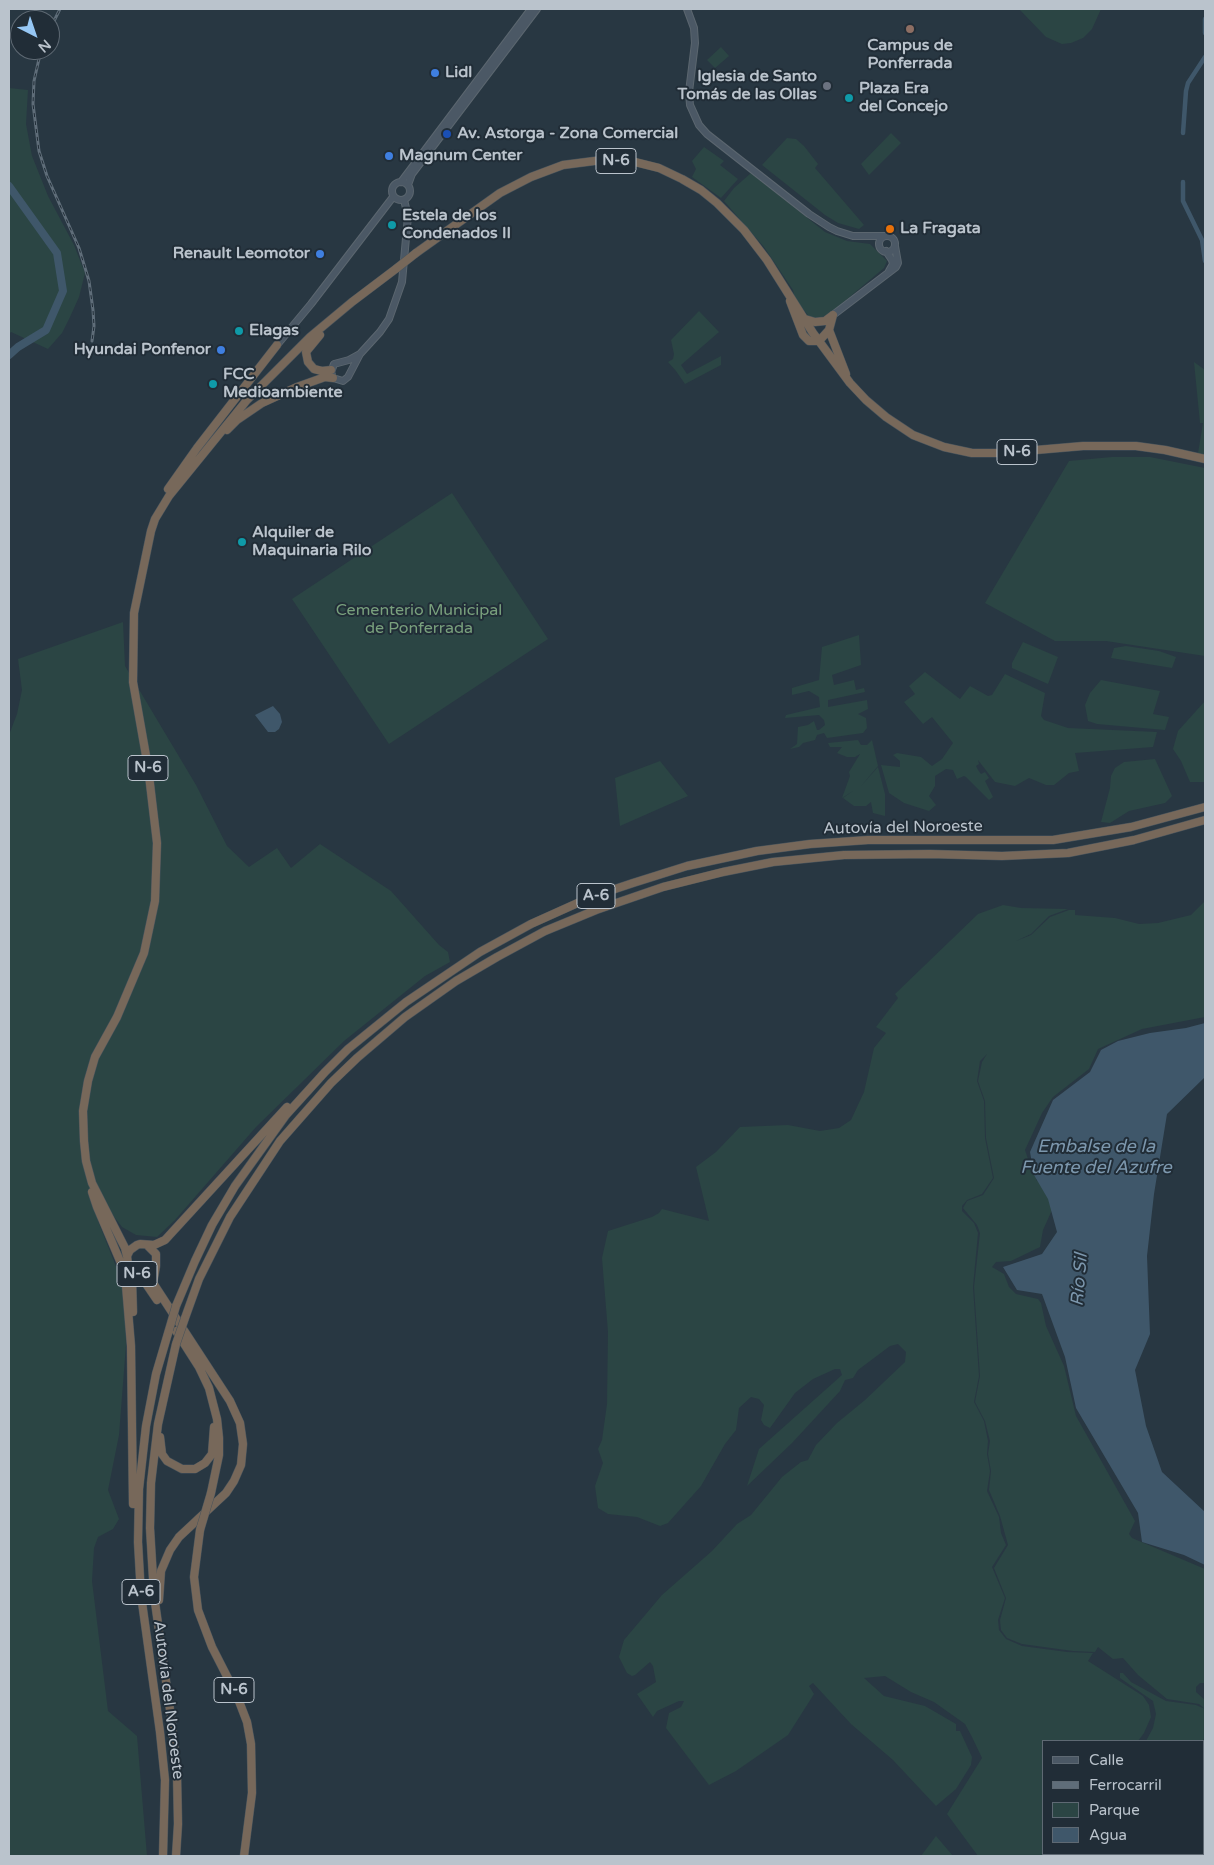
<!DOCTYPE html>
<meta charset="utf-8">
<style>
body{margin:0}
#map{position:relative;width:1214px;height:1865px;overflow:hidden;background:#283742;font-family:"Varela Round",sans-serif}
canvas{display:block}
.frame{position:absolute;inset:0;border:10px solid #bac3cc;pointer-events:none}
.legend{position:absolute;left:1042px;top:1740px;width:162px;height:115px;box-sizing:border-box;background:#212d37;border:1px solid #5e6973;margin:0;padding:6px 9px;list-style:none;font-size:15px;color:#bac3cc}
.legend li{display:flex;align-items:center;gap:10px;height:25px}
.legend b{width:25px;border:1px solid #5e6973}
.north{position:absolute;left:10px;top:10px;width:50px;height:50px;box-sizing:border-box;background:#212d37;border:1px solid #5e6973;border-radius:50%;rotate:139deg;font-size:14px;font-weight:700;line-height:20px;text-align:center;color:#bac3cc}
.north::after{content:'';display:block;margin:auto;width:18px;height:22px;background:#96c7f4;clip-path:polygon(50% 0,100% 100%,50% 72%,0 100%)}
</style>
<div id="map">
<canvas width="1214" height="1865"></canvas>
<div class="frame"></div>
<ul class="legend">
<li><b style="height:6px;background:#4b5865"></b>Calle</li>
<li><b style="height:6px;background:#5f6d79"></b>Ferrocarril</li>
<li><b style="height:14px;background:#2b4544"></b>Parque</li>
<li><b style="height:14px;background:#3f576a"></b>Agua</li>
</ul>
<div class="north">N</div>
</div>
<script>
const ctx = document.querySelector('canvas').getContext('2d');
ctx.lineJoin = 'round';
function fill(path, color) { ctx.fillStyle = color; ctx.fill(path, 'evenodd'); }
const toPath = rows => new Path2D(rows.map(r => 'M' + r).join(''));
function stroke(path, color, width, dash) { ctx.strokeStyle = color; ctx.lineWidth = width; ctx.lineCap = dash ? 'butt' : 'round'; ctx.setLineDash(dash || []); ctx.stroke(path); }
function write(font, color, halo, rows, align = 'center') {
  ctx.font = font + ' "Varela Round",sans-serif'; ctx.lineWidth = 4; ctx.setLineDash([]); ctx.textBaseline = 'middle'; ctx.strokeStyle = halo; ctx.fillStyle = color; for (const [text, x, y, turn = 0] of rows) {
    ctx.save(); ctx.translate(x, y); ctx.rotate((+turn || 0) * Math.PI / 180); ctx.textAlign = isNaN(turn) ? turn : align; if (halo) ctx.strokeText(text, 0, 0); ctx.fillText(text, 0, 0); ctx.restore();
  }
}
const green = toPath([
 [1019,9,1101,9,1092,29,1083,38,1071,43,1062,44,1046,37],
 [721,47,729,56,715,68,707,60],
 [9,88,28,90,26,124,32,156,48,196,74,245,85,273,79,297,70,317,62,333,48,349,11,332,9,334],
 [891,133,901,143,869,175,861,164],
 [787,138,796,139,804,146,818,164,815,168,864,225,859,229,838,223,825,215,762,165],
 [704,147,724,161,720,165,738,179,721,198,692,177,696,169,692,161],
 [751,173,825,232,847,241,870,244,887,261,884,268,827,316,811,319,795,299,793,290,764,247,724,201,734,188],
 [699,311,719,332,681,365,687,374,721,356,721,365,685,384,676,371,668,362,673,359,674,354,671,340],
 [1194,362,1205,370,1205,455,1198,453,1203,423,1200,423],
 [1112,457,1150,457,1205,468,1205,656,1106,641,1055,641,985,603,1069,461],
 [452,493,548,639,389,744,292,599],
 [123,622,125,666,196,785,227,846,249,867,277,848,291,868,320,844,391,891,439,945,448,952,450,962,425,976,344,1041,256,1127,175,1220,157,1237,136,1235,122,1227,112,1214,98,1221,119,1274,125,1302,126,1345,119,1435,108,1490,119,1519,113,1529,98,1537,94,1548,92,1581,108,1711,137,1736,147,1856,9,1856,9,735,17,714,22,690,18,659],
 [859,635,861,665,832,675,834,685,854,680,856,690,864,688,865,692,828,700,828,707,867,700,868,709,858,714,866,718,867,728,863,733,827,738,824,733,817,735,815,740,803,743,799,747,790,749,797,744,798,727,808,725,814,721,817,730,819,730,825,725,824,720,819,715,785,718,786,715,820,707,819,697,809,691,792,695,792,688,819,680,822,647],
 [1023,642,1058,657,1048,684,1012,668,1012,663],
 [1126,646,1159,651,1176,657,1172,668,1111,658,1114,648],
 [925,672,960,699,970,686,988,696,992,695,1005,674,1045,693,1041,716,1044,720,1068,728,1157,732,1153,747,1075,753,1079,771,1069,773,1054,785,1046,785,1029,778,1015,786,995,782,978,760,979,764,976,766,978,770,981,774,985,772,989,778,985,781,993,797,989,800,966,777,964,776,957,779,953,770,946,769,935,776,935,786,929,796,936,805,929,811,904,803,889,793,881,765,900,767,900,761,893,755,897,753,921,757,932,766,942,759,953,743,932,717,923,724,904,702,915,694,909,686],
 [1101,680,1160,691,1153,714,1169,717,1165,730,1097,724,1088,721,1085,705,1090,693],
 [1205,701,1205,782,1190,782,1181,761,1173,749,1178,731],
 [858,740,861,745,867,745,872,740,878,766,861,786,878,767,885,794,885,816,873,813,871,802,866,806,854,806,843,798,853,791,842,798,850,776,849,772,860,754,855,757,847,757,837,753,842,747,830,747,828,743],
 [1155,759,1172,796,1165,803,1129,811,1110,823,1101,822,1110,788,1111,776,1115,768,1124,762],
 [660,761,688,796,620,826,615,778],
 [1205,901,1205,1017,1142,1029,1098,1049,1089,1069,1053,1097,1042,1113,1025,1150,1028,1159,1043,1170,1036,1180,1047,1187,1052,1210,1043,1230,1040,1247,1011,1261,996,1262,992,1267,1004,1274,1009,1287,1016,1294,1038,1299,1041,1303,1046,1326,1064,1366,1076,1416,1135,1521,1129,1534,1132,1538,1205,1569,1205,1683,1200,1683,1196,1687,1196,1692,1205,1700,1205,1738,1202,1741,1146,1741,1153,1728,1156,1714,1153,1701,1120,1678,1120,1673,1123,1673,1131,1682,1166,1701,1196,1705,1205,1709,1199,1704,1167,1699,1138,1675,1123,1658,1113,1659,1098,1647,1095,1652,1073,1651,1022,1644,1007,1638,1001,1630,1000,1620,1006,1598,994,1568,1008,1545,1000,1516,989,1490,991,1471,988,1454,990,1441,985,1421,975,1402,980,1376,974,1287,980,1233,977,1225,963,1208,967,1201,983,1195,994,1178,986,1138,985,1101,978,1081,982,1062,987,1054,980,1061,977,1081,984,1101,985,1138,993,1178,982,1194,967,1200,962,1206,962,1211,974,1223,978,1233,973,1287,979,1376,974,1402,984,1421,988,1441,987,1454,990,1471,987,1491,999,1517,1001,1533,1006,1545,992,1567,1005,1598,998,1620,999,1630,1006,1639,1022,1646,1067,1652,1093,1653,1088,1661,1143,1696,1149,1705,1151,1717,1144,1733,1138,1741,1043,1741,1043,1854,1055,1854,1055,1856,978,1856,947,1814,982,1758,972,1737,965,1724,934,1702,911,1692,885,1676,864,1678,884,1696,925,1706,956,1724,956,1731,960,1731,972,1757,971,1765,956,1789,936,1806,893,1760,851,1724,813,1683,809,1686,814,1694,788,1735,736,1771,709,1785,666,1728,669,1713,681,1707,684,1701,679,1701,657,1711,653,1717,637,1694,656,1682,653,1666,650,1662,635,1675,632,1676,627,1673,619,1657,624,1640,662,1595,712,1551,737,1524,751,1515,782,1477,801,1462,808,1460,816,1445,837,1423,865,1400,905,1362,906,1352,898,1344,890,1346,858,1370,853,1378,845,1380,840,1391,792,1443,747,1486,759,1449,842,1375,840,1369,835,1369,813,1379,795,1393,770,1428,764,1425,761,1420,764,1405,759,1399,751,1397,739,1408,736,1430,725,1444,701,1486,668,1523,660,1526,637,1517,608,1514,598,1508,595,1486,603,1463,598,1449,602,1440,607,1404,608,1332,602,1258,608,1231,652,1217,659,1213,662,1209,709,1221,696,1167,716,1152,740,1127,788,1125,820,1131,839,1128,851,1120,864,1092,874,1048,886,1033,876,1027,898,998,895,994,978,914,1003,905,1021,908,1068,909,1049,916,1031,934,1016,941,1031,935,1050,917,1069,910,1075,910,1075,915,1115,918,1139,924,1158,923,1191,915],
 [1205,1744,1205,1856,1118,1856,1119,1854,1203,1854,1203,1745],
 [936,1836,953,1856,921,1856]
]);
const water = toPath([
 [273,706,280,714,282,722,279,729,275,732,268,732,255,715],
 [1205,1023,1205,1077,1167,1114,1154,1194,1147,1256,1150,1334,1135,1370,1146,1426,1162,1472,1205,1512,1205,1565,1184,1555,1142,1542,1138,1513,1076,1408,1065,1357,1042,1294,1017,1290,1003,1267,1042,1254,1057,1232,1048,1199,1034,1175,1030,1152,1053,1100,1090,1072,1101,1050,1118,1041,1150,1033,1186,1028]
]);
const canal = toPath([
 [1205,19,1205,33],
 [1183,133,1186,91,1188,83,1205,57],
 [1183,182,1183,201,1202,240,1205,261]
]);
const river = toPath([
 [9,186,57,253,63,291,46,330,18,347,9,355]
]);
const secondary = toPath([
 [687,9,694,28,695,43,689,92,690,105,699,125,707,134,809,214,829,227,837,231,853,236,887,236],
 '392 191a9 9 0 1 1 18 0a9 9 0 1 1-18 0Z',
 [401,182,531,9],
 [408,185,412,174,537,9],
 '879 244a8 8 0 1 1 16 0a8 8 0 1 1-16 0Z',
 [886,251,892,260,893,264,889,271],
 [833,315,896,267,898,263,895,246],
 [277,345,311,304,393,197],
 [360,354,349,360,334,364,331,372,333,378,343,381,348,377,360,354,380,332,389,319,402,282,408,216,404,200]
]);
const highway = toPath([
 [416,253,500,193,531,177,563,165,602,160,635,162,659,168,682,179,701,190,717,203,744,230,767,260,813,333,850,383,866,400,886,417,913,435,944,447,972,453,1001,453,1083,446,1136,446,1165,450,1205,459],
 [790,301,803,335,809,341,819,341,829,330],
 [833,315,829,330,846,374],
 [805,319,815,322,825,321,833,315],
 [320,335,306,352,308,362,314,369,322,371,331,370],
 [227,430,237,420,262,403,297,387,325,377,333,378],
 [168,489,197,448,277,345],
 [92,1192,97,1207,123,1268,126,1286,131,1346,133,1504],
 [147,1245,156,1254,156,1266,151,1272,146,1274,137,1274,128,1265,127,1256,130,1250,137,1245,140,1244,154,1245,165,1240,287,1107],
 [127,1256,125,1248,92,1183,86,1161,84,1141,83,1111,88,1081,95,1057,117,1017,144,953,155,901,157,843,148,767,133,682,134,613,151,531,155,519,169,496,247,400,310,337,352,302,397,268],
 [156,1266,153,1283,230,1401,240,1423,243,1444,241,1465,234,1481,226,1493,179,1537,170,1550,161,1571,159,1600],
 [130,1270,132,1279,133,1312],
 [140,1275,157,1300],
 [176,1306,195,1261,212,1225,235,1186,286,1115,325,1072,348,1049,406,1002,480,952,531,924,591,897,633,883,687,866,757,851,810,844,868,840,1053,840,1131,827,1205,807],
 [185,1318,199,1279,230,1217,280,1141,331,1083,357,1058,405,1017,456,981,497,957,545,931,596,910,663,887,723,872,773,862,844,855,930,854,1002,856,1068,853,1134,840,1205,820],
 [176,1331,199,1367,209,1388,217,1419,219,1438,219,1455,211,1493],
 [160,1437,162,1454,167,1461,182,1469,195,1469,205,1463,212,1454,214,1427],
 [200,1530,194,1577,198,1610,212,1647,237,1696,247,1722,251,1744,252,1793,244,1856],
 [163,1856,165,1780,160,1732,141,1595,138,1542,139,1489,146,1426,156,1374,169,1330],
 [176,1856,178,1824,177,1774,172,1724,154,1595,150,1528,151,1483,158,1424,176,1344]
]);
const rail = toPath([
 [50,29,60,9],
 [41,50,34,81,33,104,39,151,47,176,79,248,89,281,93,310,94,326,92,341]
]);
const highwayBridge = toPath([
 [397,268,416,253],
 [169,1330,176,1306],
 [176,1344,185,1318],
 [200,1530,211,1493]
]);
const markers = [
 [910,29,5,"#8d6e63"],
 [435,73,5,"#3f7fe0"],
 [827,86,5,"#6b7280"],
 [849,98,5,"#0f9aa8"],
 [447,134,5,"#1a4fb4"],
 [389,156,5,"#3f7fe0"],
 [392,225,5,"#0f9aa8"],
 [890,229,5,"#e8710a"],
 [320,254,5,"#3f7fe0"],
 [239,331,5,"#0f9aa8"],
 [221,350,5,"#3f7fe0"],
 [213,384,5,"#0f9aa8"],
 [242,542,5,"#0f9aa8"]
];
const shields = [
 [616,161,40],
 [1017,452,40],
 [148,768,40],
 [596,896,38],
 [137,1274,40],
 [141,1592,38],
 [234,1690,40]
];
const shieldNames = [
 ["N-6",616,161],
 ["N-6",1017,452],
 ["N-6",148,768],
 ["A-6",596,896],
 ["N-6",137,1274],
 ["A-6",141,1592],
 ["N-6",234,1690]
];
const poiNames = [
 ["Campus de",910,46,"center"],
 ["Ponferrada",910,64,"center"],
 ["Lidl",445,73],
 ["Iglesia de Santo",817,77,"right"],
 ["Tomás de las Ollas",817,95,"right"],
 ["Plaza Era",859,89],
 ["del Concejo",859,107],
 ["Av. Astorga - Zona Comercial",457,134],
 ["Magnum Center",399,156],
 ["Estela de los",402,216],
 ["Condenados II",402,234],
 ["La Fragata",900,229],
 ["Renault Leomotor",310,254,"right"],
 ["Elagas",249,331],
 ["Hyundai Ponfenor",211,350,"right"],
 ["FCC",223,375],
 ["Medioambiente",223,393],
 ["Alquiler de",252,533],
 ["Maquinaria Rilo",252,551]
];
const parkNames = [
 ["Cementerio Municipal",419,611],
 ["de Ponferrada",419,629]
];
const streetNames = [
 ["Autovía del Noroeste",903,828,-1],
 ["Autovía del Noroeste",168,1700,83]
];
const waterNames = [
 ["Embalse de la",1096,1147],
 ["Fuente del Azufre",1096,1168],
 ["Río Sil",1080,1280,-85]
];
fill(green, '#2b4544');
fill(water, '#3f576a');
stroke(canal, '#3f576a', 4.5);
stroke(river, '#3f576a', 8);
stroke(secondary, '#5b666f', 8);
stroke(highway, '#47535c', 9);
stroke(secondary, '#4b5865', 6);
stroke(highway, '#77685a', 8);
stroke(rail, '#5f6d79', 3);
stroke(rail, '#212d37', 1, [4]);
stroke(highwayBridge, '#47535c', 9, []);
stroke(highwayBridge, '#77685a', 8);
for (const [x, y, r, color] of markers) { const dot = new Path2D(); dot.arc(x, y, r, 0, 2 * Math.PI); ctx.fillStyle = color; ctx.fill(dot); stroke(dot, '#212d37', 2); }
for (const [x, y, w] of shields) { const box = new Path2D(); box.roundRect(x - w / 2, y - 12.5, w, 25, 4); ctx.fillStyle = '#212d37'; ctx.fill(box); stroke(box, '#bac3cc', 1); }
write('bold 15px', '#bac3cc', null, shieldNames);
write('bold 16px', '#bac3cc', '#212d37', poiNames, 'left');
write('16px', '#79a07d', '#212d37', parkNames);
write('16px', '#bac3cc', '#212d37', streetNames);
write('italic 18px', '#7c97ad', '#212d37', waterNames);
</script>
